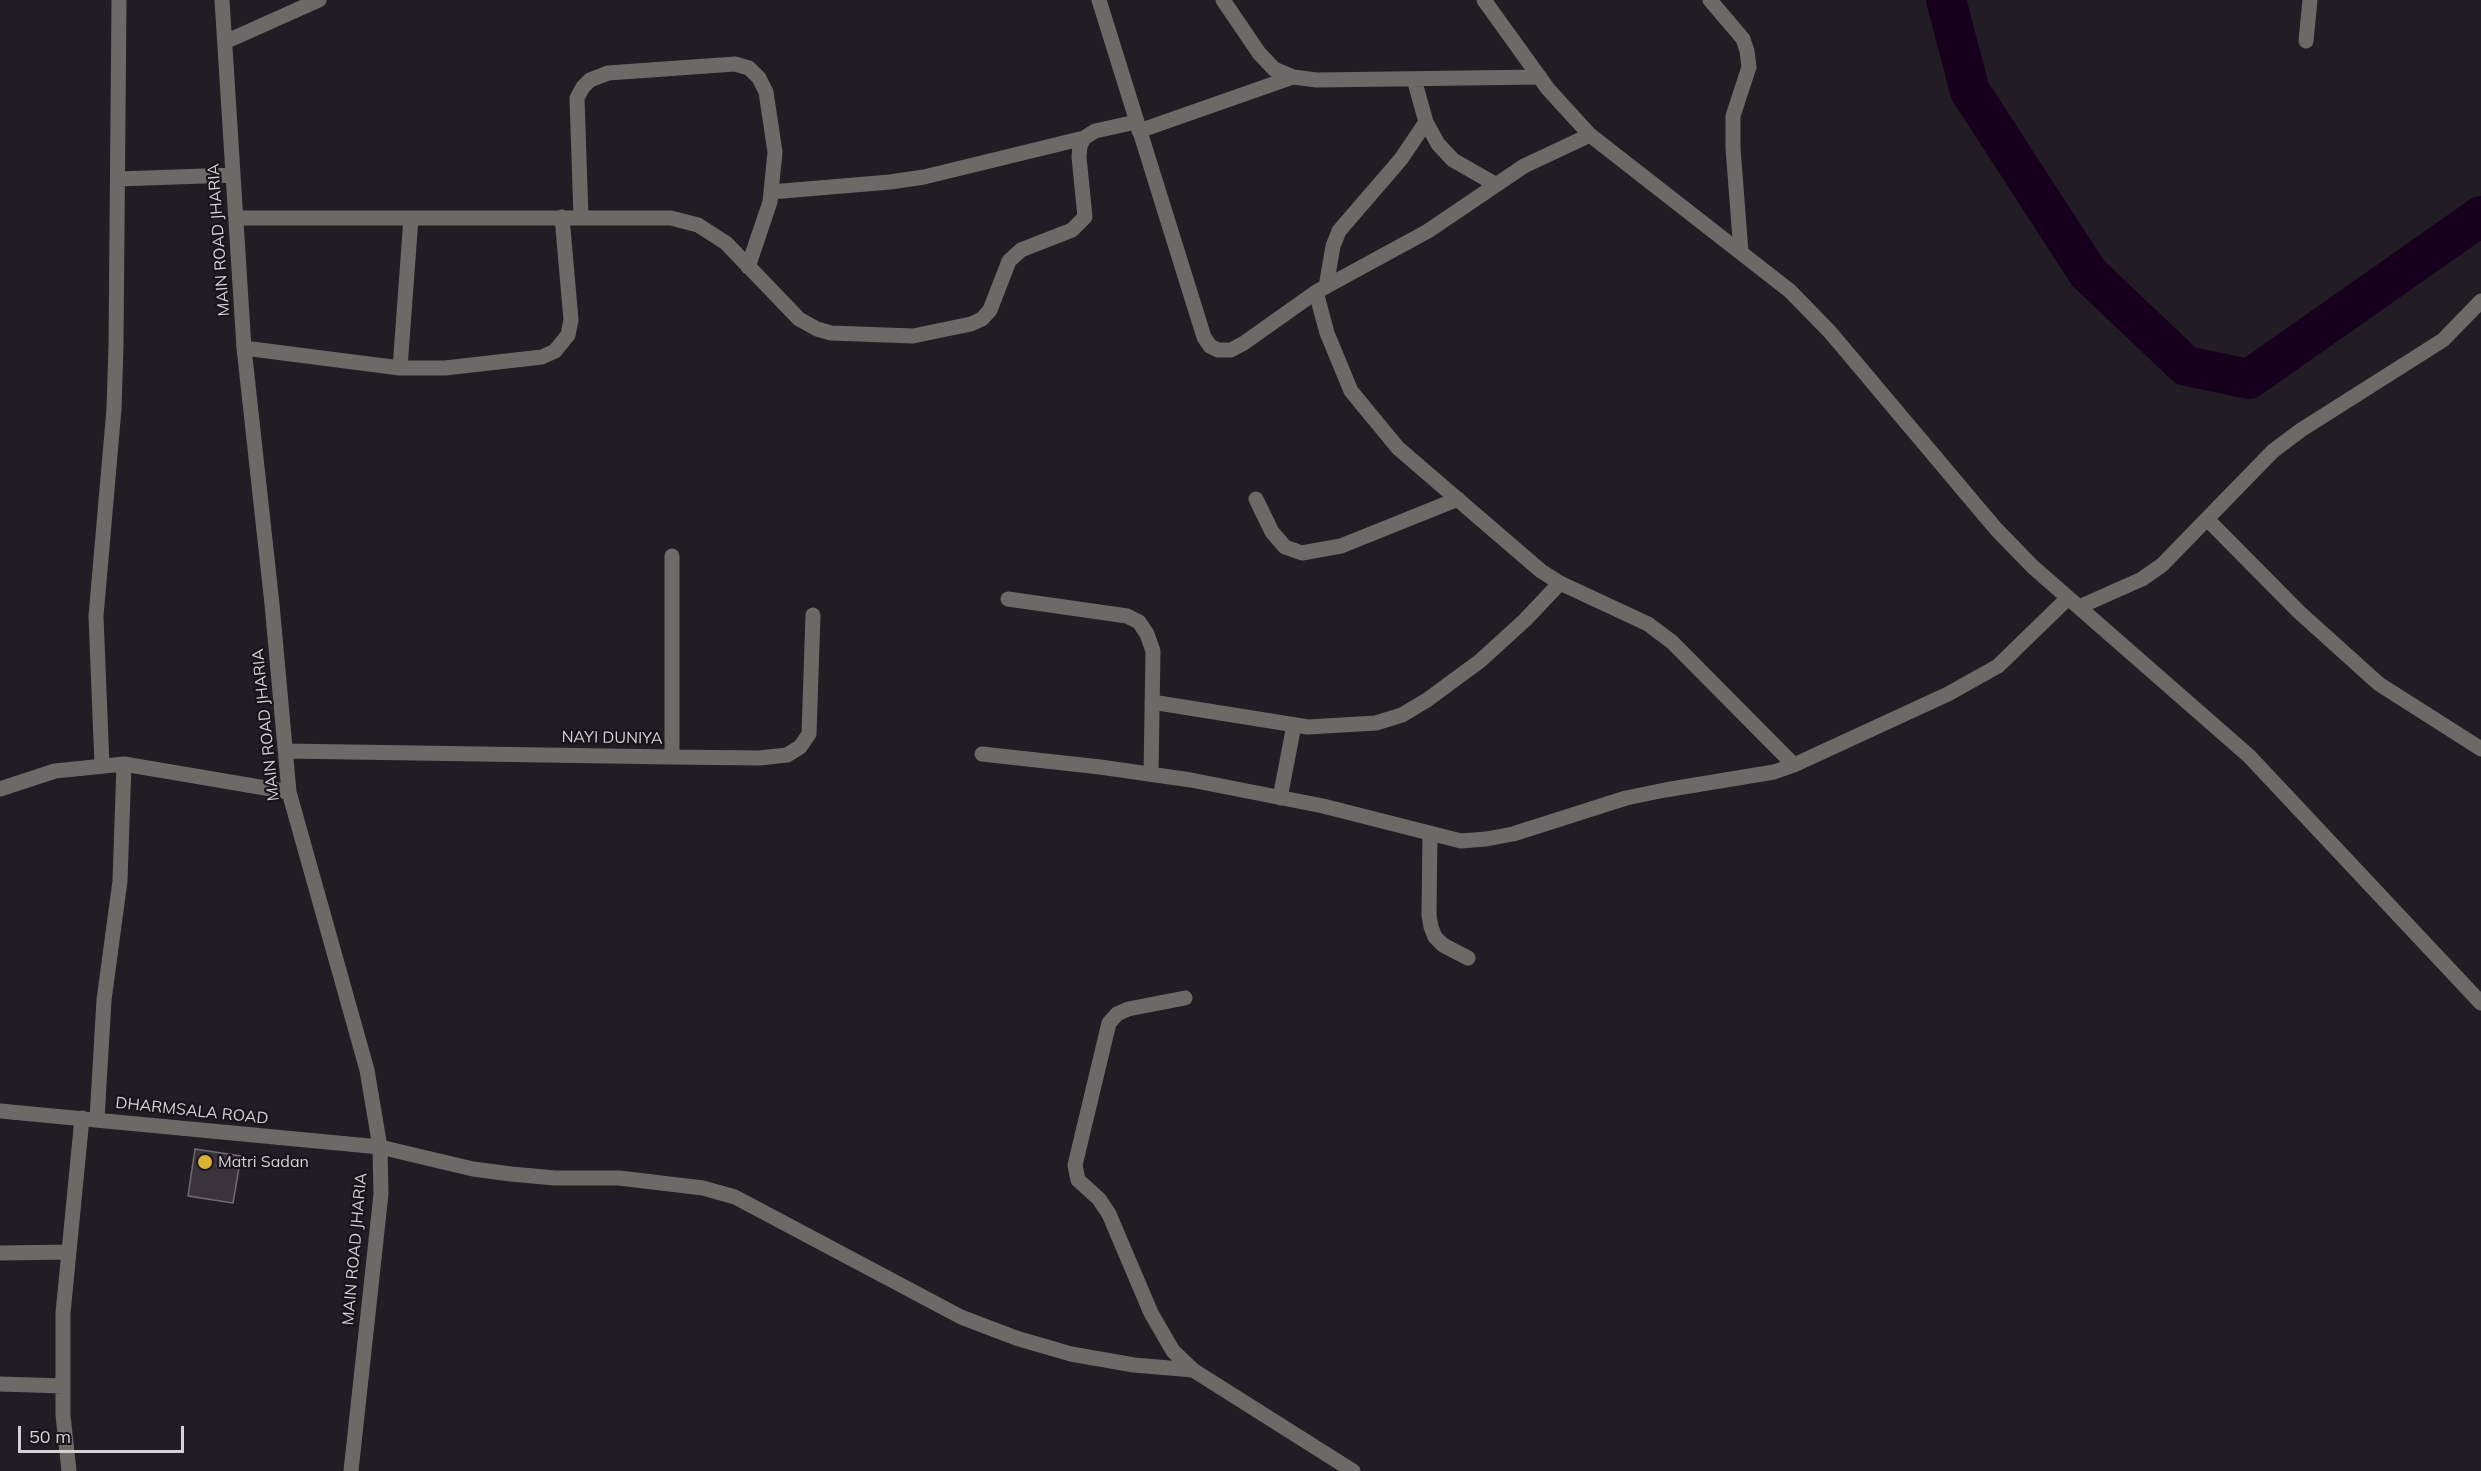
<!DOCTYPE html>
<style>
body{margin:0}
#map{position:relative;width:2481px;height:1471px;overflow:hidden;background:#221c24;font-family:Mulish,sans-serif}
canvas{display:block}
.scale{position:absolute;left:18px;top:1426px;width:166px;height:27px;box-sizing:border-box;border:3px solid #d5d1d6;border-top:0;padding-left:8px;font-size:18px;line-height:21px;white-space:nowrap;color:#d5d1d6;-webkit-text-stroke:4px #19131a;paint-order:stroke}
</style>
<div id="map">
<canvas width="2481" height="1471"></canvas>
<div class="scale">50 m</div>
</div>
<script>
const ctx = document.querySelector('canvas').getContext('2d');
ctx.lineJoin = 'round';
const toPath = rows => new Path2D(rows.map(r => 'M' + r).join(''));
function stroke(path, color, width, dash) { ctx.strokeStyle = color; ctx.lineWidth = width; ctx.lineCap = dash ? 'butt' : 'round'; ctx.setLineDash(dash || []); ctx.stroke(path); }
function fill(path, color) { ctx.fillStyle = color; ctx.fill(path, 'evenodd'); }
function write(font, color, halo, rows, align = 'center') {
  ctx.font = font + ' Mulish,sans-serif'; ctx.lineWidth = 4.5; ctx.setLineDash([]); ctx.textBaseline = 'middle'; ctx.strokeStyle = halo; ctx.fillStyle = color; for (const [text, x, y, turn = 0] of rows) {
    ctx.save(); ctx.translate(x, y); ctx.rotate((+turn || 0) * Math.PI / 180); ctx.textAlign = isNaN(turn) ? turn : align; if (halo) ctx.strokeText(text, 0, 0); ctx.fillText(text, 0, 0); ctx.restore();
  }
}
const river = toPath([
 [1946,0,1970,91,2088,273,2186,366,2249,379,2481,216]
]);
const building = toPath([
 [195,1149,241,1156,233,1203,188,1196,195,1149]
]);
const minor = toPath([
 [222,0,244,348,272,604,289,792,367,1070,380,1147,381,1194,351,1471],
 [1099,0,1204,337,1210,346,1218,350,1231,350,1244,343,1316,292,1428,231,1524,166,1590,135],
 [1223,0,1259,53,1274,69,1293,77,1317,80,1540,77],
 [1484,0,1548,89,1590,135,1790,291,1830,332,1996,529,2033,567,2249,756,2481,1003],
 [1710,0,1743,39,1747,51,1749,67,1733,116,1733,148,1741,252],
 [2306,41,2310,0],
 [225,42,319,0],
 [1414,79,1426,122,1438,144,1453,160,1495,184],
 [1139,131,1293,77],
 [118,179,233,175],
 [771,192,890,182,924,177,1084,138],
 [581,217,577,98,583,87,590,80,608,73,735,64,749,68,759,78,766,92,775,152,770,202,748,267],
 [236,218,671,218,698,225,726,243,799,319,817,329,831,333,913,336,971,324,982,319,990,310,1009,261,1021,250,1072,230,1085,217,1079,157,1080,146,1084,138,1095,131,1136,122],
 [1326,287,1333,246,1339,231,1401,159,1426,122],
 [1316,292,1327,333,1351,391,1398,448,1541,571,1560,583,1648,624,1672,642,1794,765],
 [244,348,400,368,445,368,542,357,555,351,568,335,571,320,562,217],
 [400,368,411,218],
 [1256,499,1272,532,1285,547,1302,553,1341,546,1458,499],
 [2207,519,2299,612,2379,684,2481,749],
 [1008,599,1127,616,1139,622,1147,634,1153,651,1151,774],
 [2079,607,2142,579,2162,565,2273,451,2301,430,2443,340,2481,301],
 [1152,702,1308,727,1376,723,1402,715,1427,700,1480,661,1525,620,1560,583],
 [286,751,672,757,759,758,787,755,800,747,809,734,813,615],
 [982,754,1100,767,1191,780,1323,806,1461,841,1486,839,1513,834,1626,798,1665,790,1774,772,1794,765,1948,694,1998,666,2068,598],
 [672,757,672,556],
 [102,765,96,616,114,409,116,346,119,0],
 [0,789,55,771,124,764,289,792],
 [1280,798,1294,725],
 [1430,833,1429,915,1431,927,1435,937,1443,945,1468,958],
 [1185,998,1128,1009,1117,1014,1109,1023,1075,1165,1078,1180,1099,1199,1109,1214,1151,1313,1173,1351,1193,1370,1353,1471],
 [0,1111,380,1147,473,1169,511,1174,555,1178,619,1178,703,1188,735,1197,961,1317,1016,1338,1071,1354,1134,1365,1193,1370],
 [97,1119,104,1000,120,881,124,764],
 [0,1253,69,1252],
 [0,1384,63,1386],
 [69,1471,63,1415,63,1313,82,1118]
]);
const markers = [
 [205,1162,8,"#d9b434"]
];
const streetNames = [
 ["MAIN ROAD JHARIA",219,240,-94],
 ["MAIN ROAD JHARIA",266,725,-96],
 ["NAYI DUNIYA",612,738,1],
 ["DHARMSALA ROAD",192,1111,6],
 ["MAIN ROAD JHARIA",355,1249,-85]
];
const poiNames = [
 ["Matri Sadan",218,1162]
];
stroke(river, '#17001d', 40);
fill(building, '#3a333b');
stroke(building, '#706a72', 1.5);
stroke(minor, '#6c6a66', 15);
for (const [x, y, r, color] of markers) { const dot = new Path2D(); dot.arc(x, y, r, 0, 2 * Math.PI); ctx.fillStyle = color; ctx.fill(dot); stroke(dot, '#19131a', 2); }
write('16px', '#d5d1d6', '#19131a', streetNames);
write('16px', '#d5d1d6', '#19131a', poiNames, 'left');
</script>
